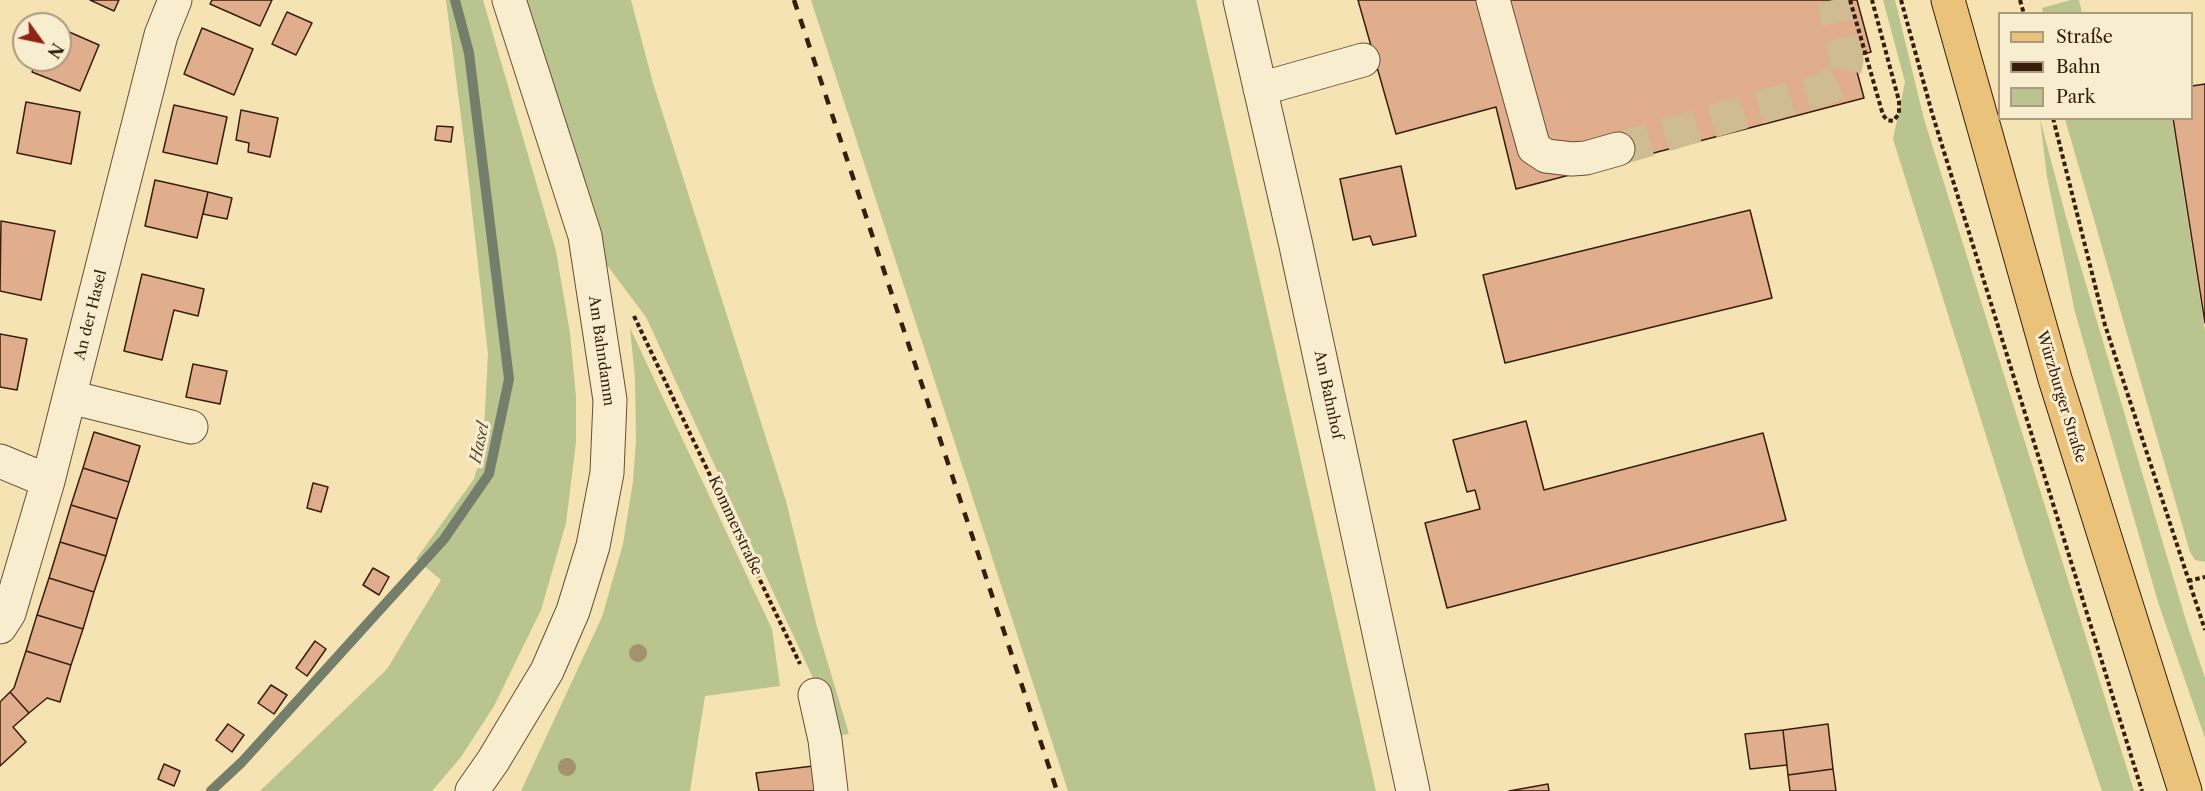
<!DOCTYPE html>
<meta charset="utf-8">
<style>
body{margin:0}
#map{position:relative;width:2205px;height:791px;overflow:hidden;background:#f5e3b4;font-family:"Libre Caslon Text",serif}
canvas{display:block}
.legend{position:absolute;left:1998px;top:12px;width:195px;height:108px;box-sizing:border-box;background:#f8edce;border:2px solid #ab9a80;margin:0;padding:8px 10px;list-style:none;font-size:18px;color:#371e0c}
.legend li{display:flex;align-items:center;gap:12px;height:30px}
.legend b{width:30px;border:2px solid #ab9a80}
.north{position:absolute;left:12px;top:12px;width:60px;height:60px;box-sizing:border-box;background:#f8edce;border:2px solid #ab9a80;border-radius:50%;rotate:123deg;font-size:16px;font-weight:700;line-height:24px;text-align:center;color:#371e0c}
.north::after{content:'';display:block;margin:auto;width:21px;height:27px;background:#8f2418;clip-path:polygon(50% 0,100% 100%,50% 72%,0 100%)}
</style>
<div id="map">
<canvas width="2205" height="791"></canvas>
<ul class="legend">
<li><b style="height:8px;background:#eac27a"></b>Straße</li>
<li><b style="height:8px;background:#371e0c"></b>Bahn</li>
<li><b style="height:16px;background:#b9c48f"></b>Park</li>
</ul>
<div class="north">N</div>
</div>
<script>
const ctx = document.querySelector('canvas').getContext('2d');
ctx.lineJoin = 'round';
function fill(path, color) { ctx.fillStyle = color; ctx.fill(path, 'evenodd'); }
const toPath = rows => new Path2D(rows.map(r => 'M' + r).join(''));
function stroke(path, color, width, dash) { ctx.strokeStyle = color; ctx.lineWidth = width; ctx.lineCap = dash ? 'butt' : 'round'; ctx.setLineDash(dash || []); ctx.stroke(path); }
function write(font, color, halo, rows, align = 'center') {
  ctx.font = font + ' "Libre Caslon Text",serif'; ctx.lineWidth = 6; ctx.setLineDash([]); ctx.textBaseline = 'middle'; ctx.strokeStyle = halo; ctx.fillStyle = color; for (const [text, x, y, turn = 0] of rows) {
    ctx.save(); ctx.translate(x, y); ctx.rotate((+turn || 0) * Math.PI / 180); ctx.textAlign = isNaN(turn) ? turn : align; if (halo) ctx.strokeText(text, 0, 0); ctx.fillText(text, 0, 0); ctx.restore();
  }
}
const green = toPath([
 [446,0,483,0,556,251,570,333,576,397,576,442,566,523,541,610,494,706,461,757,432,791,260,791,387,669,441,580,416,559,474,479,483,449,488,354,465,148],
 [509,0,631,0,653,83,786,501,817,627,849,734,831,737,820,693,646,317,585,236],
 [811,0,1196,0,1376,791,1068,791],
 [1883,0,1895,0,1924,119,2134,791,2102,791,2026,563,1893,139,1905,82],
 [2071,0,2079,0,2082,13,2043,13,2042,8],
 [2040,119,2066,217,2187,624,2205,678,2205,738,2158,602,2075,312,2047,177],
 [2065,119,2172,119,2205,331,2205,562,2195,560,2190,552],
 [630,328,772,629,780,686,705,696,690,791,521,791,602,617,623,544,633,481,636,440,635,378]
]);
const stream = toPath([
 [211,791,242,762,444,539,489,474,509,379,469,53,455,0]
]);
const building = toPath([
 [90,0,119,0,114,11,90,0],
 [212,0,272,0,260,26,210,4,212,0],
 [1358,0,1857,0,1871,52,1853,57,1864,98,1516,189,1496,107,1396,134,1358,0],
 [287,12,312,23,296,55,272,44,287,12],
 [60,28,99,45,80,91,32,72,37,60,60,60,60,28],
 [202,28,253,49,234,95,184,74,202,28],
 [2205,84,2205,323,2173,118,2192,118,2192,86,2205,84],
 [26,102,80,112,71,164,17,153,26,102],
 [174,105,227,117,217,164,163,152,174,105],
 [241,110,278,118,270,157,248,152,249,143,236,140,241,110],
 [437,126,453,127,451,142,435,140,437,126],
 [1401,166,1416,236,1373,245,1370,236,1353,240,1340,179,1401,166],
 [155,180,208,192,197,238,145,226,155,180],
 [208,192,232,198,227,219,203,214,208,192],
 [1750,210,1772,298,1505,363,1483,275,1750,210],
 [1,221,55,231,41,300,0,291,1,221],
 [142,274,204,289,198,316,174,310,162,360,124,351,142,274],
 [0,334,27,339,17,390,0,387,0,334],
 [193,364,227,371,220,404,186,397,193,364],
 [1526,421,1544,490,1763,433,1786,520,1447,608,1425,523,1480,509,1475,490,1467,492,1453,440,1526,421],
 [94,432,140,446,129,482,83,468,94,432],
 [83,468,129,482,117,519,71,505,83,468],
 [313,483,328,487,321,512,307,508,313,483],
 [71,505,117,519,106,556,60,542,71,505],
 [60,542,106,556,94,592,49,578,60,542],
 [373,568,389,577,379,595,363,585,373,568],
 [49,578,94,592,83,629,37,615,49,578],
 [37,615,83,629,71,665,26,651,37,615],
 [315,641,326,649,307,676,296,668,315,641],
 [26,651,71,665,60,702,47,698,29,713,10,692,14,688,26,651],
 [271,685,287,695,274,714,258,703,271,685],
 [10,692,29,713,13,727,26,742,0,766,0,702,10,692],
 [228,724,244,735,232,752,216,740,228,724],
 [1828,724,1833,769,1788,775,1783,730,1828,724],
 [1783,730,1787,765,1750,769,1745,734,1783,730],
 [164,764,180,771,174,786,158,779,164,764],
 [813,766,816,791,759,791,756,773,813,766],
 [1833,769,1836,791,1790,791,1788,775,1833,769],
 [1548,784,1549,791,1509,791,1548,784]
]);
const minorTunnel = toPath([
 [1618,149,1823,89,1843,79,1847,60,1833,0]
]);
const path = toPath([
 [1850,0,1883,115,1887,120,1893,121,1899,114,1899,101,1872,0],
 [1901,0,1932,113,2142,791],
 [2020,0,2024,14],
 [2053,118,2105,325,2205,630],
 [634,316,800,664],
 [2188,581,2205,577]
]);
const minor = toPath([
 [1240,0,1295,241,1413,791],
 [1493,0,1534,148,1546,156,1572,159,1586,158,1618,149],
 [1260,89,1363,60],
 [70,397,191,427],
 [0,461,48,481],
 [0,627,9,613,48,481,161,35,175,0],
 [815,695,825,740,831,791],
 [472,791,493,761,547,671,573,611,593,546,607,473,610,400,585,236,509,0]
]);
const major = toPath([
 [1948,0,2055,379,2185,791]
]);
const rail = toPath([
 [794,0,1057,791]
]);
const trees = [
 [638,653],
 [567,767]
];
const streetNames = [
 ["An der Hasel",91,315,-76],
 ["Am Bahndamm",601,351,82],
 ["Am Bahnhof",1328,395,78],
 ["Würzburger Straße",2061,397,73],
 ["Kommerstraße",735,526,65]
];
const waterNames = [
 ["Hasel",480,443,-78]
];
fill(green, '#b9c48f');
stroke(stream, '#747e6b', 10);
fill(building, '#e1ae8d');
stroke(building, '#371e0c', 1.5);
stroke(minorTunnel, '#cfbc92', 33, [33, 16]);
stroke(minor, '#664f36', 35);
stroke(major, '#371e0c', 35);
stroke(path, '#371e0c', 4, [4.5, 3]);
stroke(minor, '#f8edce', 33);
stroke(major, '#eac27a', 33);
stroke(rail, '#371e0c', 4.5, [10, 10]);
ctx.fillStyle = '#a2926d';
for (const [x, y] of trees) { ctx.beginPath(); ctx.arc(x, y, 9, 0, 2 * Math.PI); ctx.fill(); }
write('15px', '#371e0c', '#f8edce', streetNames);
write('italic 16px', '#564e3b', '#f8edce', waterNames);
</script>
